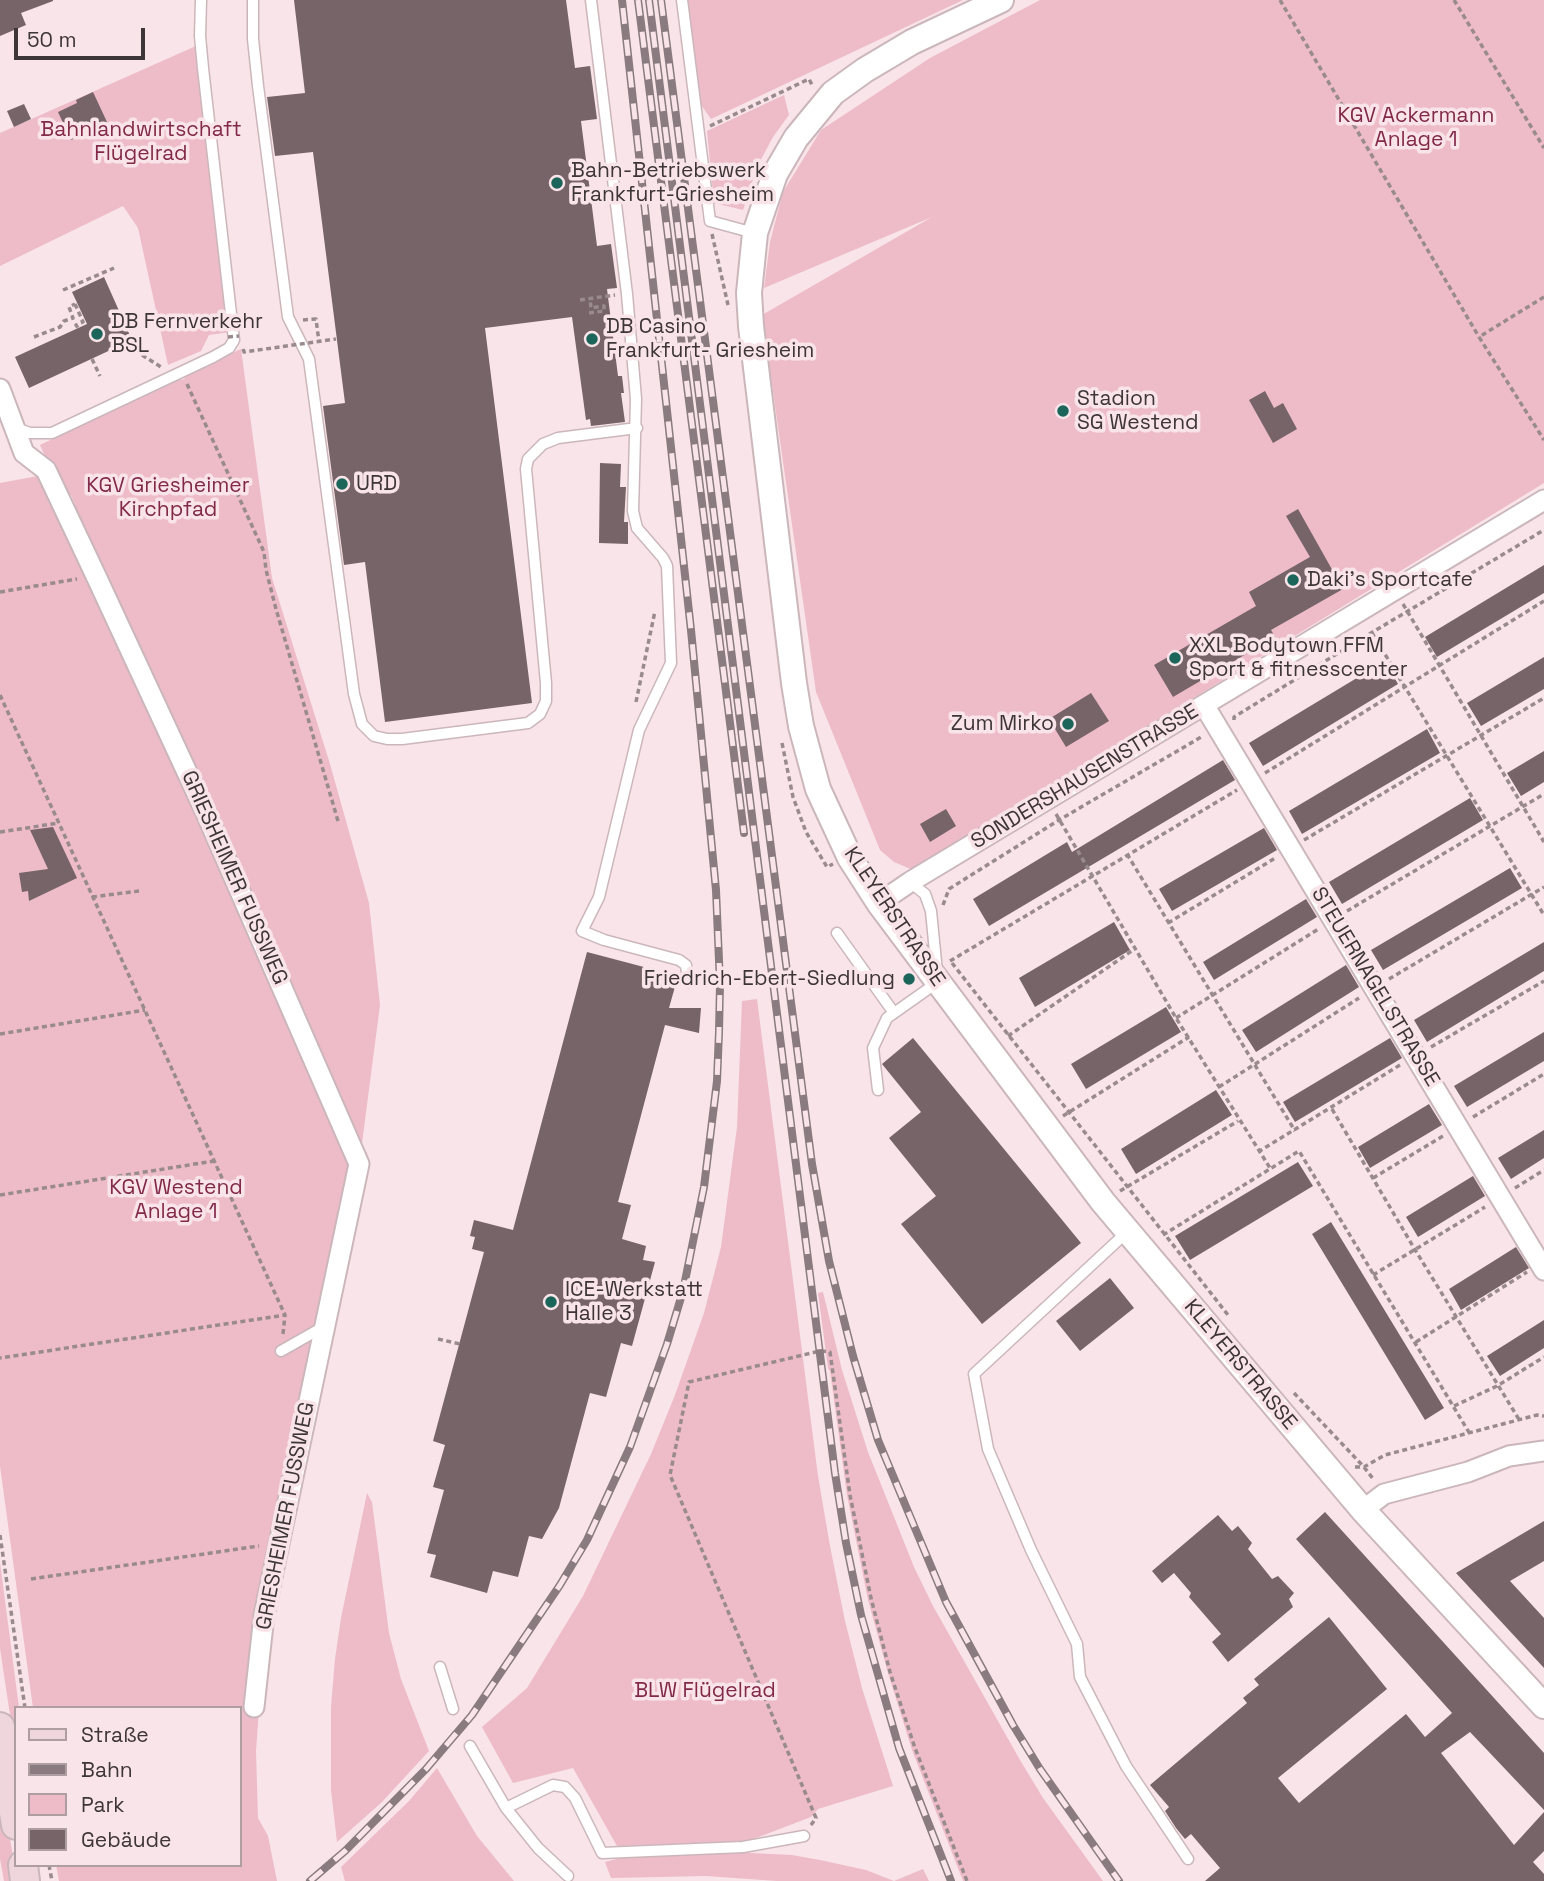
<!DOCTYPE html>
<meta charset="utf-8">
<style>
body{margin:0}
#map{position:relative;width:1544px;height:1881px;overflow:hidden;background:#f9e4e9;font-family:"Space Grotesk",sans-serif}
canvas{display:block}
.legend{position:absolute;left:14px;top:1706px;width:228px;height:161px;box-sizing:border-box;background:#f9e4e9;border:2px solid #ae9ea2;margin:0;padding:9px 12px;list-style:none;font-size:21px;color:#3d3537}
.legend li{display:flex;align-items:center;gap:14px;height:35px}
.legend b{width:35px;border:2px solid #ae9ea2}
.scale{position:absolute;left:14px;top:28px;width:131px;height:32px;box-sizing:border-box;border:4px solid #3d3537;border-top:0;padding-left:9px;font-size:21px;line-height:24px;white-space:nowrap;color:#3d3537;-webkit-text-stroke:5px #f9e4e9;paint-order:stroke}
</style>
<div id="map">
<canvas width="1544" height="1881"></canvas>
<ul class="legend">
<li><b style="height:9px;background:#eed6dc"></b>Straße</li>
<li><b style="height:9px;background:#897b7f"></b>Bahn</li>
<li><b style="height:19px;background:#edbcc8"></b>Park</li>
<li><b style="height:19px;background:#766468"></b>Gebäude</li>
</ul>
<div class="scale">50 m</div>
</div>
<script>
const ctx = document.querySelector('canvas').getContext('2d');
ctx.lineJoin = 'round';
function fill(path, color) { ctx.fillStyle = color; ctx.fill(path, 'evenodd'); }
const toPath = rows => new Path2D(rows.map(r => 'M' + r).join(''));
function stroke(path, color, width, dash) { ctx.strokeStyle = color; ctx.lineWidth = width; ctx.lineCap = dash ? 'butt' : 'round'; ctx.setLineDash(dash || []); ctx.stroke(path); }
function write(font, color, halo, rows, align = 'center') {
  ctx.font = font + ' "Space Grotesk",sans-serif'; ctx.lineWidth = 7; ctx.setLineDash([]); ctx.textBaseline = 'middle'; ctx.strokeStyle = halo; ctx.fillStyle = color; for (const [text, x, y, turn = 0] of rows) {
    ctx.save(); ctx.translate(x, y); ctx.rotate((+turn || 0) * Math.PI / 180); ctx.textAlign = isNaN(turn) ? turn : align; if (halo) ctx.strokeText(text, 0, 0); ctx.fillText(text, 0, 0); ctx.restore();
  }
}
const green = toPath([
 [685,0,963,0,711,119,699,102],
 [1040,0,1544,0,1544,483,913,870,894,862,880,850,816,692,762,315,932,217,764,288,770,242,783,192,821,130,930,58],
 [196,46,231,332,209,335,201,351,168,365,138,228,123,206,0,266,0,133],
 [784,95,789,115,773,137,758,165,743,210,714,203,707,131],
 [241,349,272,578,330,764,369,903,380,1005,361,1151,72,514,75,504,71,495,62,493,40,445,177,378,180,380,184,379,188,373],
 [43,475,206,825,350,1160,367,1152,279,1565,260,1694,256,1751,258,1818,268,1836,277,1881,59,1881,56,1865,240,1865,240,1708,33,1708,0,1466,0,483],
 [757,999,818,1476,830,1546,845,1621,862,1688,893,1786,818,1809,811,1817,743,1843,617,1846,573,1768,513,1783,482,1727,527,1688,583,1596,651,1454,675,1395,704,1313,721,1247,737,1127,742,1001],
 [823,1292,842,1370,868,1452,914,1567,933,1606,1020,1760,1043,1798,1103,1881,963,1881,912,1750,888,1673,868,1600,847,1495,830,1371,828,1368,818,1293],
 [367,1493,372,1502,389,1633,401,1679,429,1751,382,1802,337,1842,331,1790,331,1707,335,1659,341,1618],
 [0,1562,19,1708,16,1708,16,1755,0,1648],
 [437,1768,477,1836,514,1881,345,1881,341,1867,409,1801],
 [0,1799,9,1832,17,1881,4,1881,0,1859],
 [729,1852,792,1855,820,1860,866,1870,894,1881,923,1869,929,1881,777,1881,706,1876,611,1878,605,1862,628,1856]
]);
const building = toPath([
 [0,0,53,0,53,1,21,13,26,25,0,36],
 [294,0,566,0,575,68,590,66,597,119,581,121,597,246,611,244,617,288,607,289,618,376,622,376,624,393,621,393,625,422,591,426,590,419,586,420,572,317,485,328,532,703,385,722,365,562,344,565,323,406,345,403,313,152,275,156,267,97,305,93],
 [93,92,107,122,71,140,58,112,77,103,76,100],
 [24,104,31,119,14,127,7,111],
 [104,277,132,340,29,388,15,357,87,324,72,292],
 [1265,391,1274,408,1283,403,1297,429,1273,443,1249,400],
 [600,463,621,464,620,487,626,487,624,522,628,522,628,544,599,543],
 [1298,509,1343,589,1271,630,1275,637,1173,697,1154,665,1256,606,1249,592,1310,557,1286,516],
 [1544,565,1544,593,1437,657,1425,637],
 [1544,657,1544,689,1481,726,1467,703],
 [1385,661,1398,684,1263,766,1249,743],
 [1091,693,1109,721,1066,747,1049,719],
 [1427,729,1440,753,1302,834,1289,811],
 [1544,751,1544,782,1521,796,1507,773],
 [1223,760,1235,780,989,926,973,899,1067,842,1072,852],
 [1470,798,1483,820,1342,904,1329,882],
 [946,809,956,826,930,842,920,824],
 [53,827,77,878,29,901,28,891,22,892,19,873,48,869,30,830],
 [1264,828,1277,850,1172,911,1159,889],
 [1510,868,1522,888,1383,970,1371,950],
 [1306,899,1317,917,1214,980,1203,962],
 [1114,922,1130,950,1035,1007,1019,978],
 [1544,942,1544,971,1427,1042,1414,1020],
 [587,952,678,976,669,1008,701,1008,699,1033,665,1025,618,1202,631,1205,622,1239,646,1246,643,1260,655,1262,632,1346,621,1343,606,1397,590,1393,559,1508,542,1539,529,1536,518,1577,493,1571,487,1593,430,1577,436,1555,427,1553,444,1490,433,1487,445,1445,433,1441,484,1252,472,1249,475,1237,470,1236,474,1220,513,1230],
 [1346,965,1359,987,1256,1052,1242,1030],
 [1166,1007,1181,1032,1086,1089,1071,1064],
 [1544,1032,1544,1061,1467,1107,1454,1086],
 [913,1038,1081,1243,982,1324,901,1224,936,1196,889,1138,921,1112,882,1064],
 [1390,1038,1402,1058,1295,1122,1283,1102],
 [1216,1090,1232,1115,1136,1174,1121,1149],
 [1429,1104,1442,1125,1370,1168,1358,1147],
 [1544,1130,1544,1158,1511,1179,1498,1158],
 [1298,1162,1313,1186,1190,1260,1175,1236],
 [1473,1176,1485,1196,1418,1237,1406,1217],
 [1331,1222,1444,1408,1425,1420,1312,1234],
 [1516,1247,1529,1268,1461,1310,1449,1289],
 [1110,1278,1134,1308,1080,1351,1056,1321],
 [1544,1320,1544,1348,1500,1376,1487,1356],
 [1325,1512,1544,1753,1544,1810,1470,1732,1441,1753,1514,1845,1544,1812,1544,1851,1533,1862,1544,1874,1544,1881,1205,1881,1220,1868,1191,1834,1185,1839,1176,1828,1165,1811,1169,1807,1150,1785,1247,1703,1243,1698,1259,1685,1254,1679,1329,1617,1387,1689,1278,1778,1299,1803,1406,1714,1425,1737,1452,1713,1296,1539],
 [1218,1515,1232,1531,1238,1526,1252,1543,1248,1549,1272,1579,1278,1576,1294,1593,1289,1599,1293,1607,1228,1662,1212,1642,1221,1634,1189,1597,1191,1593,1174,1573,1162,1583,1152,1571],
 [1544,1521,1544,1561,1510,1581,1544,1618,1544,1668,1456,1573]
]);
const path = toPath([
 [1280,0,1479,337],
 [1454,0,1544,148],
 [710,126,809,79,813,87],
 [712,234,728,305],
 [63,290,114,268],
 [1544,297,1479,337,1544,440],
 [580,300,615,295],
 [75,304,83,322,76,325,78,328],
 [589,313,604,311,604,306,591,308,590,299],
 [303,320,316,319,319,342],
 [34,337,60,327,64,321,73,318,69,307,75,304],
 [142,355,161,367],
 [92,359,100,376],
 [187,384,264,552,266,570,276,609,338,821],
 [0,592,77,579],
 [1403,604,1544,842],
 [1372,633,1544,915],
 [0,695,285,1315,0,1358],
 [636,702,655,611],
 [1234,720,1234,717,1371,633,1544,530],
 [782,743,793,797,806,832,827,867,833,864],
 [1265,773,1544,601],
 [1056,814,1176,1018,1270,1168],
 [0,832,59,823],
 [1304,840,1544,698],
 [1127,854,1295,1131],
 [92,897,139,891],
 [943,905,949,889,1059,820,1203,736],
 [1347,911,1544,794],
 [1168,923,1277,857],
 [950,961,1237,790],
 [952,963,1228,1315],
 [1389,979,1544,887],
 [1176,1018,1320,928],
 [0,1034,145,1010],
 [1008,1036,1136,948],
 [1431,1047,1544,981],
 [1219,1087,1359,998],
 [1332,1109,1414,1248,1520,1421],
 [1063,1116,1189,1037],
 [1473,1117,1544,1074],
 [1258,1152,1400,1065],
 [1373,1178,1443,1136],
 [1515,1188,1544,1170],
 [1120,1191,1238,1121],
 [0,1195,214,1161],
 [1163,1235,1299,1151,1470,1434],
 [1373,1275,1485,1207],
 [283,1334,285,1315],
 [438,1339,460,1344],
 [1416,1342,1527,1272],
 [1294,1393,1364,1467,1374,1480],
 [1454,1406,1497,1386,1544,1357],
 [1355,1467,1364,1467,1385,1455,1537,1415,1544,1416],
 [0,1535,25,1708],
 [31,1579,259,1546],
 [811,1825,816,1818,670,1475,689,1382,820,1351,830,1352,850,1495,871,1598,890,1672,915,1748,967,1881],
 [49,1865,52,1881]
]);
const service = toPath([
 [253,0,253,39,258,86,288,317,309,359,354,694,362,724,374,736,387,739,402,739,520,724,528,723,540,714,546,701,546,683,526,469,528,459,543,444,558,438,637,428],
 [591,0,627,294,636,399,633,511,637,528,663,558,667,566,671,663,639,730,599,897,582,931,604,940,679,960,686,965,688,982],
 [682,0,710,221,754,233],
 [16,428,30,433,52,433,213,357,229,348,234,340,203,68,200,36,201,0],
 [837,933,894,1013],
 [878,1090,873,1048,887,1018,938,982,931,911,925,894,910,882],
 [1127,1232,974,1374,988,1449,1031,1550,1077,1644,1080,1677,1126,1766,1188,1859],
 [281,1351,325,1326],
 [440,1667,453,1709],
 [470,1746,506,1808,538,1848,568,1876],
 [506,1808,553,1785,565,1787,575,1798,602,1853,743,1847,804,1836]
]);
const minor = toPath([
 [0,389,24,453,46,470,96,576,205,811,359,1164,264,1615,254,1707],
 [1204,705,1544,1270],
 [879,903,910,882,1544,500],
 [1363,1510,1384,1494,1468,1472,1509,1456,1544,1451]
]);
const tertiary = toPath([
 [1001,0,912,42,865,70,833,93,796,138,775,174,755,233,749,293,751,326,794,683,801,726,818,789,850,858,879,903,1103,1202,1363,1510,1544,1706]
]);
const secondary = toPath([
 [0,1727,16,1825],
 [23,1865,25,1881]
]);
const rail = toPath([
 [638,0,744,833],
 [649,0,835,1473,846,1543,861,1615,899,1748,951,1881],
 [661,0,812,1164,829,1261,853,1356,878,1440,946,1602,1013,1725,1040,1769,1119,1881],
 [310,1881,345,1851,426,1769,472,1715,560,1585,587,1540,630,1447,667,1344,683,1291,704,1187,717,1081,719,1032,720,984,716,890,691,630,622,0]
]);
const pathBridge = toPath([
 [228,337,239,336],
 [243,349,244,352,336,339]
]);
const markers = [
 [557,183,7,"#1c655b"],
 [97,334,7,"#1c655b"],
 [592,339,7,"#1c655b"],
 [1063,411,7,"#1c655b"],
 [342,484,7,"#1c655b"],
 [1293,580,7,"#1c655b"],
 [1175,658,7,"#1c655b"],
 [1068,724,7,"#1c655b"],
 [909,979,7,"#1c655b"],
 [551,1302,7,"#1c655b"]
];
const parkNames = [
 ["KGV Ackermann",1416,116],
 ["Anlage 1",1416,140],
 ["Bahnlandwirtschaft",141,130],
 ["Flügelrad",141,154],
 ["KGV Griesheimer",168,486],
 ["Kirchpfad",168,510],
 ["KGV Westend",176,1188],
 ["Anlage 1",176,1212],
 ["BLW Flügelrad",705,1691]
];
const poiNames = [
 ["Bahn-Betriebswerk",571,171],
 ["Frankfurt-Griesheim",571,195],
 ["DB Fernverkehr",111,322],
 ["BSL",111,346],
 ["DB Casino",606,327],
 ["Frankfurt- Griesheim",606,351],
 ["Stadion",1077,399],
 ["SG Westend",1077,423],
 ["URD",356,484],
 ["Daki's Sportcafe",1307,580],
 ["XXL Bodytown FFM",1189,646],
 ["Sport & fitnesscenter",1189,670],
 ["Zum Mirko",1054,724,"right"],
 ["Friedrich-Ebert-Siedlung",895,979,"right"],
 ["ICE-Werkstatt",565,1290],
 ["Halle 3",565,1314]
];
const streetNames = [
 ["SONDERSHAUSENSTRASSE",1085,777,-31],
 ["GRIESHEIMER FUSSWEG",234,878,66],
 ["KLEYERSTRASSE",894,917,56],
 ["STEUERNAGELSTRASSE",1375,987,59],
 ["KLEYERSTRASSE",1240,1365,50],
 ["GRIESHEIMER FUSSWEG",286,1516,-79]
];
fill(green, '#edbcc8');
fill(building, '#766468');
stroke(service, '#cbb7bb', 13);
stroke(minor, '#cbb7bb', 23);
stroke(tertiary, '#cbb7bb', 28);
stroke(secondary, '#cbb7bb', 32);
stroke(path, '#988a8d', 3.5, [5, 3.5]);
stroke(service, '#fff', 10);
stroke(minor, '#fff', 19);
stroke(tertiary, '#fff', 24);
stroke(secondary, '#eed6dc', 28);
stroke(rail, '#897b7f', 8);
stroke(rail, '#f9e4e9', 5, [16]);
stroke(pathBridge, '#988a8d', 3.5, [5, 3.5]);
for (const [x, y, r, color] of markers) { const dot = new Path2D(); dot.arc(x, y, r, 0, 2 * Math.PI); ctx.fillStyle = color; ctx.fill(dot); stroke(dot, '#f9e4e9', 2.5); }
write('21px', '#822949', '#f9e4e9', parkNames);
write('21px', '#3d3537', '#f9e4e9', poiNames, 'left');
write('21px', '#3d3537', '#f9e4e9', streetNames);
</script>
